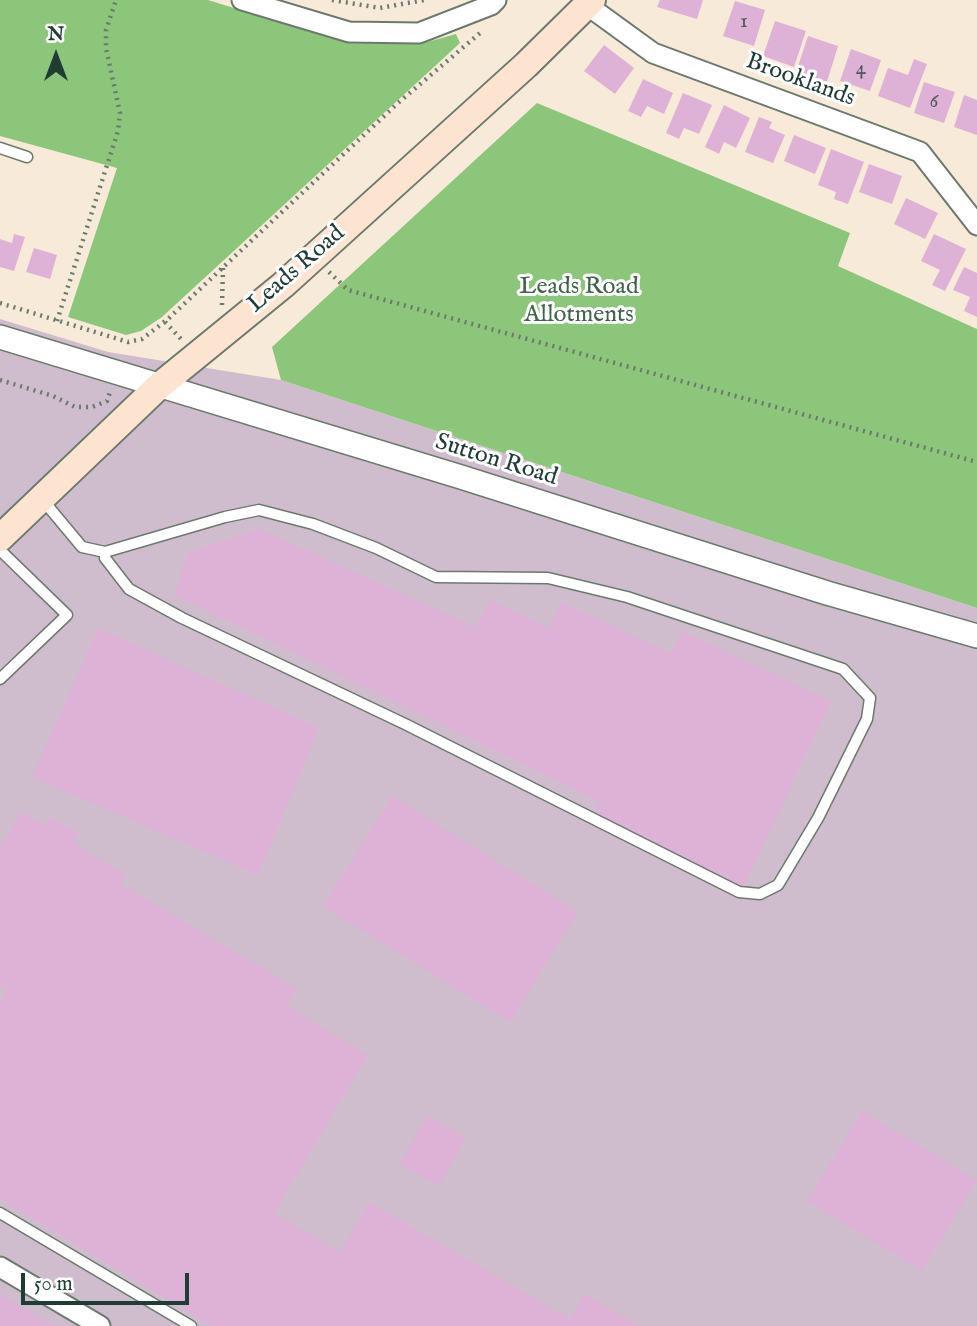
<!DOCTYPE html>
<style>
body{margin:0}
#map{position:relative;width:977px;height:1326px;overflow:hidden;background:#f8ead8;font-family:"IM FELL English",serif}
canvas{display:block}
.north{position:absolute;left:21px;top:21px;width:70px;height:70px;-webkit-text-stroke:5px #fff;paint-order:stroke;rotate:0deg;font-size:19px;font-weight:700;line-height:28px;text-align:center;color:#1f3d34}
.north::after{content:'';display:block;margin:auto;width:24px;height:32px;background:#1f3d34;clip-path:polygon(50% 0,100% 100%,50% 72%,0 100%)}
.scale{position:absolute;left:21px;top:1273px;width:168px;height:32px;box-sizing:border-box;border:4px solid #1f3d34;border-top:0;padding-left:9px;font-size:21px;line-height:24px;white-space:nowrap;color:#1f3d34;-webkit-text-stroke:5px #fff;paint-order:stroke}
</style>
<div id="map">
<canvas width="977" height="1326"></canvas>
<div class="north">N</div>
<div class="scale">50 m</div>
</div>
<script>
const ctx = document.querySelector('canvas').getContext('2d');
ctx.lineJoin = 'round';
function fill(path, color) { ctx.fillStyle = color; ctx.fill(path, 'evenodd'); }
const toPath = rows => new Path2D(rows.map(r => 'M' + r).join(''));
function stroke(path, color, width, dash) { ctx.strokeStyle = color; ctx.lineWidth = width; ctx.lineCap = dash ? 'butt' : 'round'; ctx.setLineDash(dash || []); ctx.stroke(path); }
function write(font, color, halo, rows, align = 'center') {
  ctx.font = font + ' "IM FELL English",serif'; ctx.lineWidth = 6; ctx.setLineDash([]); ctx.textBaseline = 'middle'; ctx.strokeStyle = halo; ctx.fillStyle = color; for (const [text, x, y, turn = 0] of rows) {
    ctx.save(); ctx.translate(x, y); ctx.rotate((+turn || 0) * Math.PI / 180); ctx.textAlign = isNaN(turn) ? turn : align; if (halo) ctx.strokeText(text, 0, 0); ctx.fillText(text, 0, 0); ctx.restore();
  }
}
const industrial = toPath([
 [0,319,108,352,281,380,977,608,977,1326,0,1326]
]);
const green = toPath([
 [0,0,208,0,344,42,420,44,456,34,460,43,162,317,141,331,126,335,68,317,117,168,0,136],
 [537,103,850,233,838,266,977,329,977,608,281,380,272,347]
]);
const building = toPath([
 [660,0,703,0,697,19,657,7],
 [735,1,765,10,754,46,723,36],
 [775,21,806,31,794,67,763,56],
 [808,36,838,46,827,82,796,72],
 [604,45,634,68,615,94,584,71],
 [851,49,881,60,870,91,840,81],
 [914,59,927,64,910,108,878,96,888,68,908,75],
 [643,79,673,93,664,114,647,106,641,117,628,111],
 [924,82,955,92,944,123,914,113],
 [683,93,712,105,699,134,684,128,679,139,666,133],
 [964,95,977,100,977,135,954,127],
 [724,105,750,118,736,148,724,142,719,154,705,147],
 [759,117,772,122,769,128,785,135,773,163,745,152],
 [794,135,826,148,815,174,784,161],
 [831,149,864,162,848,204,834,199,836,192,818,185],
 [869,164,902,176,892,204,859,192],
 [906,198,938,213,925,239,894,224],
 [14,234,25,237,14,271,0,267,0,239,12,243],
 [934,234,966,249,945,291,932,285,940,270,921,261],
 [34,248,57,255,50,279,26,272],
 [964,267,977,273,977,317,964,311,970,297,953,290],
 [259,529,476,627,489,600,549,628,561,602,671,653,682,631,831,701,744,886,592,815,599,801,175,595,187,553],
 [98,628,319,728,258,875,32,777],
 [392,796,578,912,510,1022,323,906],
 [21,812,45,826,50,817,79,834,73,843,126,875,121,884,297,989,287,1006,368,1055,274,1213,340,1252,369,1202,570,1319,584,1293,638,1326,212,1326,0,1199,0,1001,7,989,0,985,0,847],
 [862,1111,977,1180,922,1271,807,1201],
 [427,1116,466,1138,439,1186,400,1164],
 [0,1294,55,1326,0,1326]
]);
const path = toPath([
 [332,0,380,8,424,0],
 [329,272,348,290,977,462],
 [0,303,128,342,142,339,168,319,398,103,480,33],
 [222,305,223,268],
 [57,321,118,131,120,113,106,48,106,30,116,0],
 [165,322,181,339],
 [0,380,53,396,75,407,92,407,107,401,110,392]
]);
const service = toPath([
 [0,148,27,157],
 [42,499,82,547,105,552,105,558,129,589,182,618,405,724,739,892,760,894,778,885,818,818,867,719,870,698,843,669,627,597,548,578,436,577,376,548,313,524,259,510,225,517,105,552],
 [0,550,67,615,0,679],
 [0,1213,191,1326]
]);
const minor = toPath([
 [242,0,349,32,419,33,491,5,496,0],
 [587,5,653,53,920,152,977,225],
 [0,1267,100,1326]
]);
const tertiary = toPath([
 [0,337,461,477,827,593,977,636]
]);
const secondary = toPath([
 [0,538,158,387,283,285,526,65,592,0]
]);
const numberNames = [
 ["1",744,23],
 ["4",861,70],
 ["6",934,103]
];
const streetNames = [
 ["Brooklands",800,81,20],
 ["Leads Road",297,270,-41],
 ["Sutton Road",496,461,17]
];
const parkNames = [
 ["Leads Road",579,288],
 ["Allotments",579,316]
];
fill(industrial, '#cfbdce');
fill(green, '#8cc67a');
fill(building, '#deb2d6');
stroke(service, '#6b7a6d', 13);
stroke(minor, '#6b7a6d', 23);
stroke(tertiary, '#6b7a6d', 26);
stroke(secondary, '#6b7a6d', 30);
stroke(path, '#6b7a6d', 4.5, [2, 5]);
stroke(service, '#fff', 10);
stroke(minor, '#fff', 19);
stroke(tertiary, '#fff', 23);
stroke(secondary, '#fde4d1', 26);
write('21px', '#4f5a5c', null, numberNames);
write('24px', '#1f3d34', '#fff', streetNames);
write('24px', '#406649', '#fff', parkNames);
</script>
